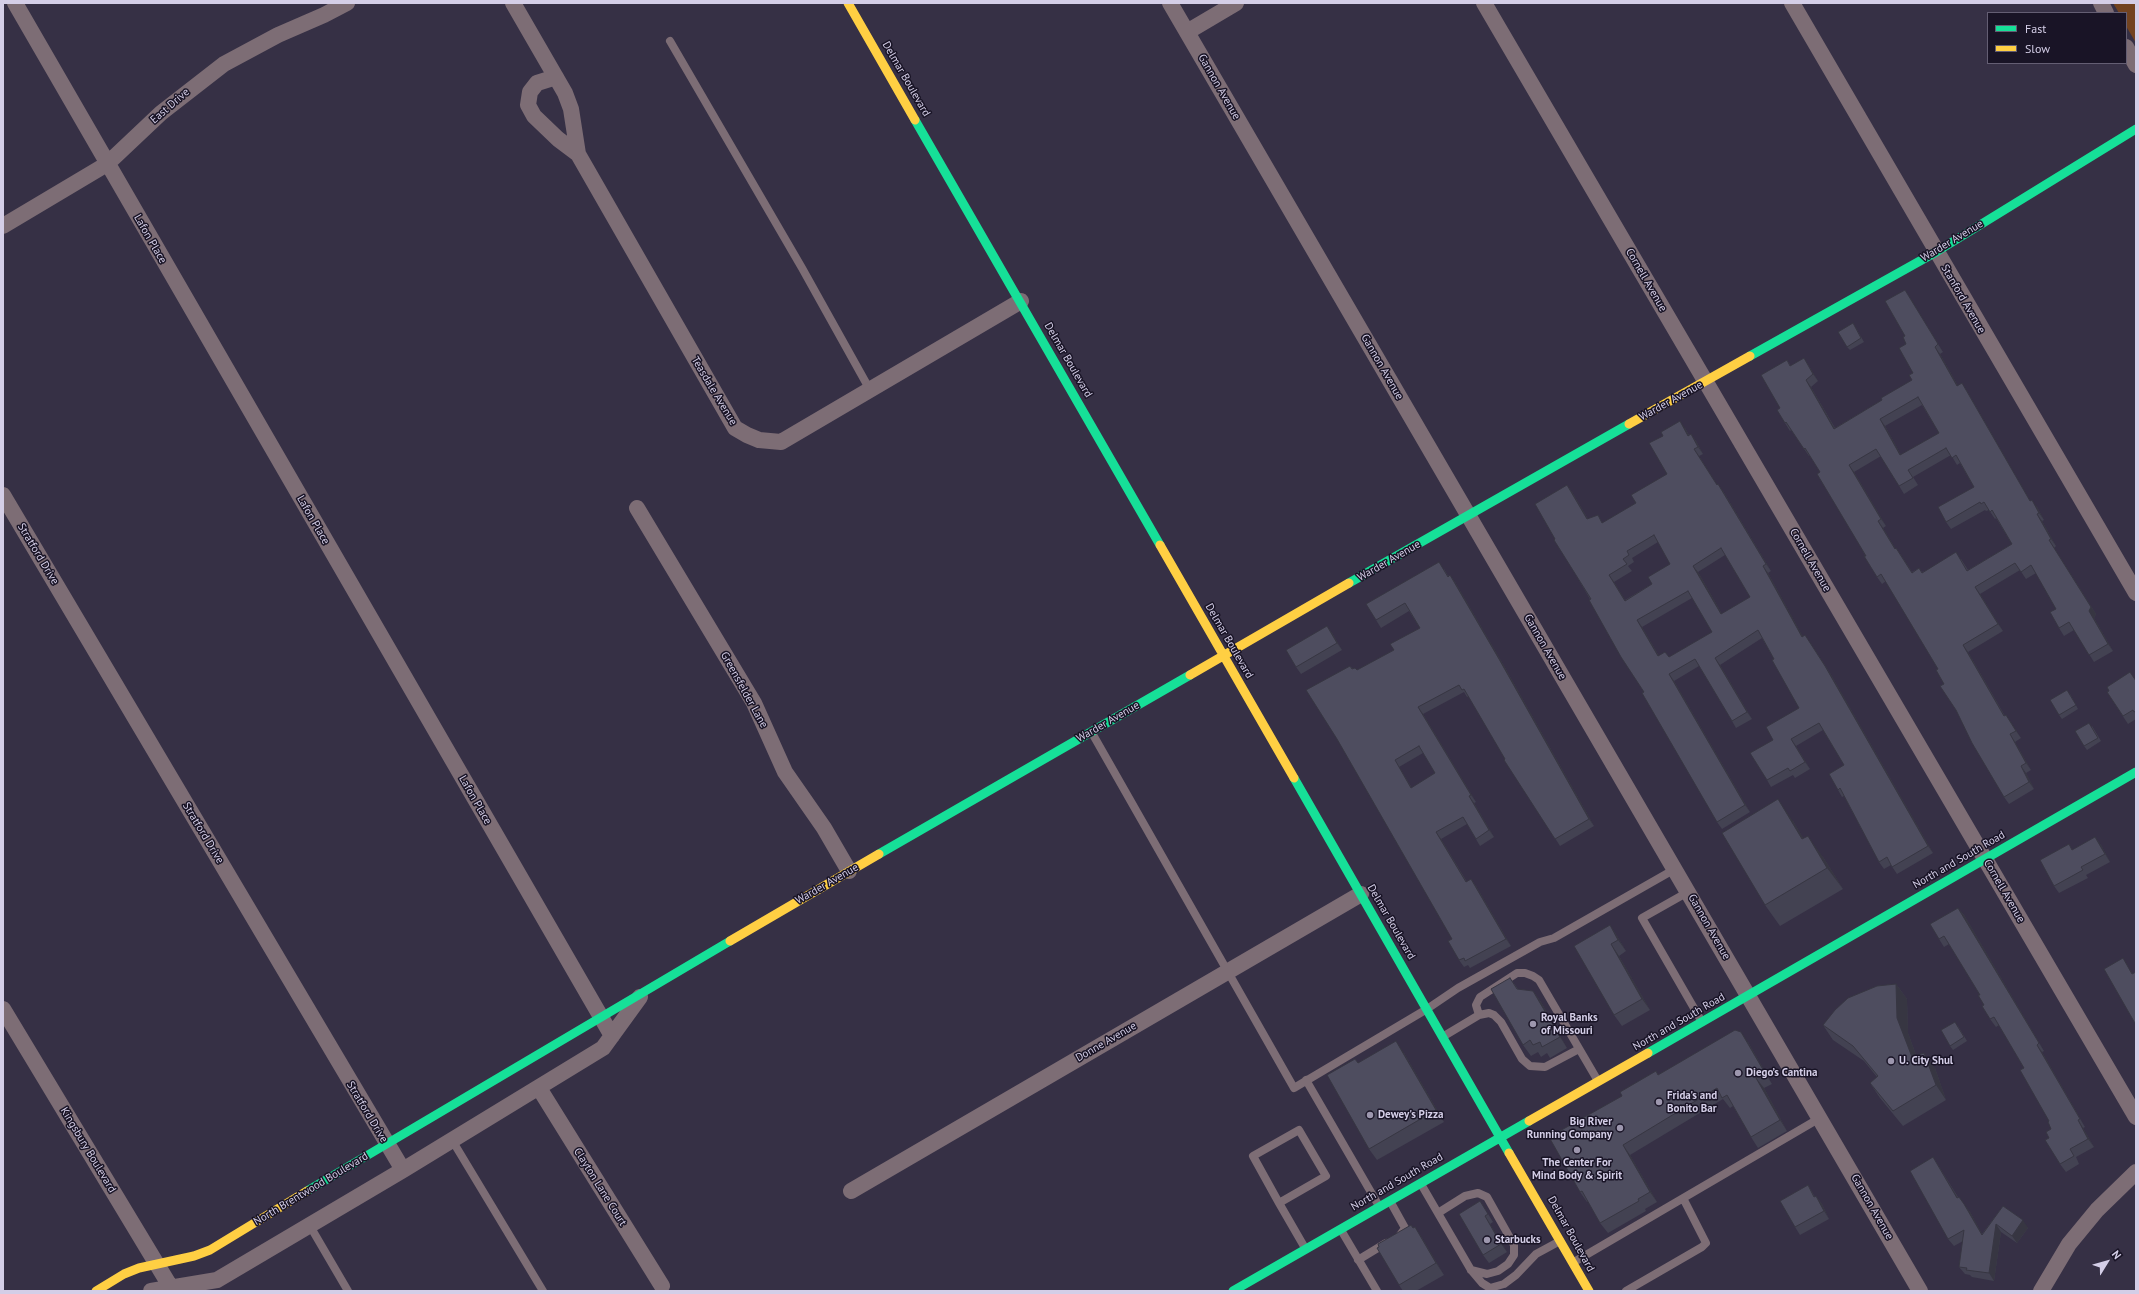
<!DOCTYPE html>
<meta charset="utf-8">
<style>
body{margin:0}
#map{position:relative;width:2139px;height:1294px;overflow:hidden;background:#363045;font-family:"PT Sans",sans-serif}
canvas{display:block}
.frame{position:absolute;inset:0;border:4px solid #d4cee7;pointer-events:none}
.legend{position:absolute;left:1987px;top:12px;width:140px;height:52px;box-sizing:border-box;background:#191426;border:1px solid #645e73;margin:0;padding:5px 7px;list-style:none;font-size:12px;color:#d4cee7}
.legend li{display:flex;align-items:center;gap:8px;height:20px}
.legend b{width:20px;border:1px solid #645e73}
.north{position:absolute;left:2087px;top:1242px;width:40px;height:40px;-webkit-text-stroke:3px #191426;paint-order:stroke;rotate:53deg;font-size:11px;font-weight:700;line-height:16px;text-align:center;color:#d4cee7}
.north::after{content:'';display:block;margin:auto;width:14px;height:18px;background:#d4cee7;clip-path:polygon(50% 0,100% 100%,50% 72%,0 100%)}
</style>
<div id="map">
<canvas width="2139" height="1294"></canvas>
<div class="frame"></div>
<ul class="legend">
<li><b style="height:5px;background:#16e098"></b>Fast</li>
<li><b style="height:5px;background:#ffcf43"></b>Slow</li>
</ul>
<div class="north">N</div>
</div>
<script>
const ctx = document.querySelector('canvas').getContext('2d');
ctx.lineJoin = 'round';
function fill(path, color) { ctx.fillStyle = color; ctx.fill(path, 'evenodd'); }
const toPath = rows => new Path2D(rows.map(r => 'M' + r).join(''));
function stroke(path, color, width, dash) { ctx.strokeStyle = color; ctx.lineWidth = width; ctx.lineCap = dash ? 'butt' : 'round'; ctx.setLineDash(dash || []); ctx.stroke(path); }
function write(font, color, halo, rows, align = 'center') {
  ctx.font = font + ' "PT Sans",sans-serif'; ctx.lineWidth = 3; ctx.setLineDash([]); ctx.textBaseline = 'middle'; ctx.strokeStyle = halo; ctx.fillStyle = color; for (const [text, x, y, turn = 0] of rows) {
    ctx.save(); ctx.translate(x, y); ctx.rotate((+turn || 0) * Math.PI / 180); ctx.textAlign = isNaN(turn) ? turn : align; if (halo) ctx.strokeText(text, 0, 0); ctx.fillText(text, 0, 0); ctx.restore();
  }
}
const green = toPath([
 [2113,3,2136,3,2136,43,2126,26,2126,13,2119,13]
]);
const lane = toPath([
 [670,41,802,268,870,390],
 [1092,733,1294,1088,1427,1009,1458,988,1540,942,1554,938,1675,869],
 [1688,892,1642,918,1702,1022],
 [1479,1015,1476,1005,1480,997,1517,973,1525,973,1533,976,1539,980,1598,1081],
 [1444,1036,1479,1015,1489,1013,1494,1015,1501,1022,1522,1059,1530,1066,1545,1067,1579,1049],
 [1306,1080,1379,1206],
 [452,1140,543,1291],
 [1421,1184,1471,1270,1482,1283,1490,1288,1504,1284,1516,1275,1536,1254,1560,1241],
 [1390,1201,1405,1228,1400,1235],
 [1279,1203,1326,1176,1299,1130,1253,1156,1279,1203,1305,1248],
 [1438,1213,1465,1196,1478,1193,1487,1197,1514,1245,1514,1255,1508,1264,1498,1271,1487,1274,1471,1270],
 [310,1226,348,1291],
 [1341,1230,1377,1291],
 [1358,1260,1386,1243],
 [1574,1262,1820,1118],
 [1626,1291,1702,1247,1706,1243,1683,1198]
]);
const street = toPath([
 [15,3,612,1036],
 [513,3,565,93,571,109,578,154,735,428,747,435,759,440,781,442,1021,301],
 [1170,3,1920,1291],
 [1484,3,2136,1117],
 [1792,3,2136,593],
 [2101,3,2106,13],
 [1187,32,1236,3],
 [2126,47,2136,65],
 [556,77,537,83,530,92,528,105,534,116,558,139,578,154],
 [3,226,107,164,161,113,224,64,278,35,324,15,347,3],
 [3,495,403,1170],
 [637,508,754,703,785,772,824,828,849,871],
 [3,1009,173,1291],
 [539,1088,662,1286],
 [851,1191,1361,894],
 [151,1291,217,1280,403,1170,603,1048,640,997],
 [2041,1291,2069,1244,2097,1210,2136,1172]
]);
const fast = toPath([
 [915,120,1160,545],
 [1750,356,1936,252,2136,129],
 [1349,583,1629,424],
 [1294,778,1509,1153],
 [879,854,1190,675],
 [1648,1053,2136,772],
 [307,1191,730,941],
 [1233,1291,1529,1121]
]);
const slow = toPath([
 [848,3,915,120],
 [1629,424,1750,356],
 [1160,545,1294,778],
 [1190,675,1349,583],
 [730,941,879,854],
 [1529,1121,1648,1053],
 [1509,1153,1589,1291],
 [96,1291,124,1274,139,1268,194,1256,210,1250,307,1191]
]);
const wall = toPath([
 [1905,290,1943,352,1940,354,1958,386,1967,391,2030,501,2037,507,2044,520,2042,521,2056,546,2054,548,2096,614,2094,618,2113,651,2094,662,2074,630,2064,636,2059,628,2056,609,2036,573,2026,579,2020,570,1980,594,2003,631,1968,652,2005,716,2006,715,2021,738,2015,742,2031,770,2026,773,2034,789,2009,804,2004,797,1944,684,1938,669,1886,581,1882,584,1877,577,1820,472,1810,456,1809,456,1791,430,1790,431,1785,423,1780,408,1787,360,1791,366,1804,358,1818,381,1811,387,1835,428,1882,400,1912,380,1913,373,1906,344,1905,336],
 [1922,405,1939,433,1901,455,1885,426],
 [1951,455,1957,465,1960,463,1974,487,1946,522,1951,529,1985,510,1986,511,1989,510,1995,519,1996,518,2012,544,1968,570,1961,559,1922,572,1919,568,1912,572,1901,555,1896,548,1895,548,1883,528,1886,526,1854,472,1881,456,1904,494,1918,485,1913,477],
 [1853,323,1864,342,1850,350,1847,347],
 [1685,428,1689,435,1691,434,1696,441,1703,454,1699,456,1717,485,1723,491,1771,571,1768,573,1803,637,1805,635,1830,673,1933,853,1897,874,1891,865,1884,869,1879,862,1844,796,1842,797,1838,790,1844,765,1823,730,1796,746,1810,769,1795,778,1793,775,1771,787,1767,780,1773,740,1799,708,1774,659,1762,638,1720,665,1752,719,1736,728,1732,721,1699,666,1674,681,1750,812,1722,829,1717,822,1644,692,1555,539,1567,485,1572,492,1588,519,1603,523,1636,503,1667,474,1663,436],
 [1658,542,1670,564,1652,584,1625,600,1614,582,1632,571,1628,566,1634,562,1632,558],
 [1725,555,1750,597,1722,614,1698,572],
 [1692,598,1712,632,1669,657,1665,652,1659,656,1642,627],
 [1444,569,1448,576,1450,575,1455,582,1504,666,1594,826,1560,846,1505,759,1469,696,1467,697,1464,692,1423,714,1476,802,1474,803,1494,837,1480,846,1467,824,1441,839,1467,882,1471,879,1476,886,1511,946,1470,968,1468,965,1464,967,1459,960,1452,939,1350,666,1353,669,1357,670,1394,650,1420,628,1409,611,1381,628,1376,620],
 [1423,753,1435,773,1412,788,1399,767],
 [1327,626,1332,633,1342,650,1301,674,1296,667],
 [2136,681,2136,719,2128,724,2107,692],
 [2070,694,2078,709,2062,719,2059,715],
 [2092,726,2101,741,2087,750,2084,746],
 [1793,821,1803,838,1823,857,1843,889,1780,926,1765,905],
 [2095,837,2101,845,2110,862,2086,875,2088,878,2059,893,2054,886,2069,844,2072,850],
 [1958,908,1964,915,2044,1051,2042,1052,2085,1127,2083,1128,2094,1147,2076,1157,2079,1164,2066,1172,2060,1164,2049,1138,2051,1129,2049,1121,2024,1068,1999,1025,1996,1027,1990,1019,1980,995,1949,944,1944,947,1939,939],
 [1610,925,1617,936,1626,951,1619,956,1650,1010,1622,1026,1614,1015],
 [1510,978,1518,989,1533,991,1541,1002,1567,1048,1550,1058,1547,1053,1541,1057,1538,1052,1531,1056,1523,1045],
 [1896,984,1907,999,1908,1033,1916,1055,1935,1068,1946,1100,1903,1126,1880,1098,1870,1083,1877,1077,1864,1061,1833,1040,1823,1025],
 [1958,1026,1967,1041,1953,1050,1950,1046],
 [1748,1042,1772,1084,1764,1088,1787,1131,1758,1148,1751,1137,1733,1106,1730,1108,1723,1099,1630,1155,1657,1202,1645,1209,1646,1211,1608,1233,1600,1223,1588,1201,1587,1202,1580,1192,1622,1096,1659,1074],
 [1404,1053,1444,1122,1377,1160,1369,1149,1355,1059,1358,1063],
 [1933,1157,1958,1197,1970,1212,1982,1234,2003,1206,2028,1228,2017,1243,2001,1232,1994,1281,1972,1277,1970,1275,1965,1274,1959,1267,1963,1241,1954,1246,1948,1239],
 [1808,1185,1815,1197,1816,1196,1822,1204,1829,1219,1800,1235,1795,1227],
 [1480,1201,1493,1222,1490,1224,1507,1252,1489,1263,1483,1255],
 [1411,1225,1413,1228,1415,1227,1422,1238,1444,1275,1416,1291,1403,1291,1399,1285]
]);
const shadedWall = toPath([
 [1905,290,1910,297,1943,352,1938,344],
 [1935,347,1940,354,1962,393,1957,386],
 [1804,358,1809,366,1818,381,1813,374],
 [1806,380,1811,387,1839,436,1834,429],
 [1962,383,1967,391,2035,509,2030,501],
 [1880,419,1885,426,1905,462,1900,455],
 [1680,421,1685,428,1693,443,1688,436],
 [1691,434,1696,441,1703,454,1698,447],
 [1694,449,1699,456,1722,492,1717,485],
 [1849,465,1854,472,1886,526,1881,519],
 [1718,484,1723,491,1771,571,1766,564],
 [1567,485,1572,492,1592,526,1587,519],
 [2032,500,2037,507,2044,520,2039,513],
 [2037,514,2042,521,2056,546,2051,539],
 [1878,521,1883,528,1900,556,1895,549],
 [2049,540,2096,614,2094,618,2113,651,2108,644,2089,611],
 [1896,548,1901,555,1917,580,1912,573],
 [1693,566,1698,572,1726,621,1721,614],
 [1763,566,1768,573,1807,644,1802,637],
 [1450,575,1455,582,1504,666,1594,826,1589,819],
 [1609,575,1614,582,1630,608,1625,601],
 [1975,587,1980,594,2003,631,1998,624],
 [1637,620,1642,627,1663,663,1658,656],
 [1327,626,1332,633,1342,650,1337,643],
 [1805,635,1830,673,1933,853,1928,846],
 [1963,645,1968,652,2009,724,2004,716],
 [1715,658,1720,665,1752,719,1747,712],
 [1669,674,1674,681,1750,812,1745,805],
 [1418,707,1423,714,1476,802,1471,795],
 [2006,715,2011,722,2021,738,2016,731],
 [2010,734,2015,742,2031,770,2026,763],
 [1791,739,1796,746,1810,769,1805,762],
 [1395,760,1399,767,1416,795,1411,788],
 [2021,766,2026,773,2034,789,2029,782],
 [1469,796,1474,803,1494,837,1489,830],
 [1778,799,1793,821,1817,861,1802,839],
 [1436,832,1441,839,1471,890,1466,882],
 [1808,836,1823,857,1843,889,1827,868],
 [2095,837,2101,845,2110,862,2105,854],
 [1471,879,1476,886,1511,946,1506,939],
 [1958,908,1964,915,2044,1051,2039,1043],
 [1610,925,1617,936,1626,951,1618,940],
 [1611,944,1619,956,1650,1010,1642,999],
 [2123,958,2128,966,2136,979,2132,974],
 [1896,984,1907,999,1908,1033,1922,1072,1912,1057,1897,1018],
 [1533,991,1541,1002,1567,1048,1560,1037],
 [1741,1032,1748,1042,1772,1084,1765,1073],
 [1396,1041,1404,1053,1444,1122,1436,1110],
 [2037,1045,2042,1052,2085,1127,2080,1119],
 [1924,1053,1935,1068,1946,1100,1936,1085],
 [1756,1078,1764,1088,1787,1131,1780,1120],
 [2078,1120,2083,1128,2094,1147,2088,1139],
 [1623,1145,1630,1155,1657,1202,1650,1192],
 [1933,1157,1938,1165,1962,1205,1957,1198],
 [1816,1196,1822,1204,1829,1219,1824,1211],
 [1964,1204,1970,1212,1987,1243,1982,1235],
 [1485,1216,1490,1224,1507,1252,1501,1244],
 [2023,1220,2028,1228,2017,1243,2012,1236],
 [1996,1224,2001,1232,1994,1281,1989,1273],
 [1415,1227,1422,1238,1444,1275,1436,1263]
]);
const building = toPath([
 [1905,290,1938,344,1935,347,1957,386,1962,383,2030,501,2032,500,2039,513,2037,514,2051,539,2049,540,2091,607,2089,611,2108,644,2089,655,2069,622,2059,628,2050,612,2056,609,2031,565,2021,572,2015,563,1975,587,1998,624,1963,645,2004,716,2006,715,2016,731,2010,734,2026,763,2021,766,2029,782,2004,797,1972,743,1956,710,1940,686,1944,684,1936,670,1938,669,1881,574,1877,577,1864,556,1866,556,1817,474,1820,472,1805,448,1804,449,1786,422,1785,423,1777,410,1780,408,1761,375,1787,360,1790,366,1804,358,1813,374,1806,380,1834,429,1882,400,1881,398,1912,380,1909,375,1913,373,1899,348,1906,344,1903,337,1905,336,1885,301,1905,290],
 [1918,397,1939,433,1900,455,1880,419,1918,397],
 [1946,448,1952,458,1956,455,1974,487,1938,507,1946,522,1980,502,1981,504,1984,502,1990,512,1992,510,2012,544,1967,571,1956,552,1922,573,1919,568,1912,573,1896,548,1895,549,1878,521,1881,519,1849,465,1876,449,1899,486,1913,478,1908,470,1946,448],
 [1853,323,1861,338,1847,347,1838,332,1853,323],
 [1680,421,1688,436,1691,434,1698,447,1694,449,1717,485,1718,484,1766,564,1763,566,1802,637,1805,635,1825,666,1928,846,1892,867,1887,857,1879,862,1840,788,1838,790,1829,774,1844,765,1819,723,1791,739,1805,762,1790,771,1788,768,1767,780,1750,753,1773,740,1766,727,1799,708,1772,660,1774,659,1758,630,1715,658,1747,712,1732,721,1695,659,1669,674,1745,805,1717,822,1642,693,1644,692,1621,657,1589,600,1591,599,1554,540,1555,539,1535,504,1567,485,1587,519,1598,515,1602,523,1636,503,1631,495,1667,474,1649,443,1663,436,1661,432,1680,421],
 [1654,535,1670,564,1648,577,1652,584,1625,601,1609,575,1627,564,1623,559,1629,555,1627,551,1654,535],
 [1721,548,1750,597,1721,614,1693,566,1721,548],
 [1688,591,1712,632,1669,657,1665,652,1658,656,1637,620,1688,591],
 [1439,562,1448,577,1450,575,1499,659,1589,819,1555,839,1504,760,1505,759,1464,689,1462,690,1459,685,1418,707,1471,795,1469,796,1489,830,1476,839,1463,817,1436,832,1466,882,1471,879,1506,939,1465,961,1464,958,1459,960,1448,941,1452,939,1337,739,1306,690,1350,666,1352,669,1355,668,1357,670,1394,650,1390,644,1420,628,1405,603,1376,620,1366,604,1439,562],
 [1419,746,1435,773,1411,788,1395,760,1419,746],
 [1327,626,1337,643,1296,667,1286,650,1327,626],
 [2130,672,2136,681,2136,711,2134,712,2133,710,2123,716,2107,692,2109,691,2107,687,2130,672],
 [2067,690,2076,705,2059,715,2050,700,2067,690],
 [2089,723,2098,738,2084,746,2075,731,2089,723],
 [1778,799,1802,839,1808,836,1827,868,1765,905,1722,833,1778,799],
 [2095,837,2105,854,2081,867,2083,870,2054,886,2040,860,2069,844,2072,850,2095,837],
 [1958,908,2039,1043,2037,1045,2080,1119,2078,1120,2088,1139,2070,1149,2074,1156,2060,1164,2045,1140,2049,1138,2046,1132,2051,1129,2048,1122,2049,1121,2020,1070,2024,1068,1994,1017,1990,1019,1982,1006,1984,1005,1978,995,1980,995,1944,936,1939,939,1930,924,1958,908],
 [1610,925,1618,940,1611,944,1642,999,1614,1015,1574,946,1610,925],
 [2123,958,2132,974,2136,972,2136,1025,2104,969,2123,958],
 [1510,978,1517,989,1533,991,1560,1037,1542,1047,1540,1042,1533,1045,1530,1040,1523,1045,1491,989,1510,978],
 [1896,984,1897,1018,1912,1057,1924,1053,1936,1085,1893,1111,1870,1083,1878,1076,1853,1046,1823,1025,1835,1010,1848,998,1877,986,1896,984],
 [1955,1022,1964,1037,1950,1046,1941,1030,1955,1022],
 [1735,1030,1741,1032,1765,1073,1756,1078,1780,1120,1751,1137,1727,1095,1722,1098,1717,1088,1623,1145,1650,1192,1638,1199,1639,1201,1600,1223,1582,1191,1580,1192,1549,1137,1622,1096,1620,1092,1656,1071,1658,1075,1735,1030],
 [1396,1041,1436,1110,1369,1149,1327,1075,1355,1059,1358,1063,1396,1041],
 [1933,1157,1957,1198,1959,1197,1964,1204,1982,1235,2003,1206,2023,1220,2012,1236,1996,1224,1989,1273,1966,1270,1967,1268,1959,1267,1964,1230,1948,1239,1910,1171,1933,1157],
 [1808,1185,1814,1197,1816,1196,1824,1211,1795,1227,1780,1201,1808,1185],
 [1480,1201,1488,1214,1485,1216,1501,1244,1483,1255,1459,1214,1480,1201],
 [1411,1225,1413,1228,1415,1227,1436,1263,1399,1285,1377,1248,1379,1247,1378,1244,1411,1225]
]);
const markers = [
 [1533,1024,4,"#9d97ae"],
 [1891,1061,4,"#9d97ae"],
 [1738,1073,4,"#9d97ae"],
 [1659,1102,4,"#9d97ae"],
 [1370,1115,4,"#9d97ae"],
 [1620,1128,4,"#9d97ae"],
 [1577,1150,4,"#9d97ae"],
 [1487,1240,4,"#9d97ae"]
];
const streetNames = [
 ["Delmar Boulevard",906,79,60],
 ["Gannon Avenue",1219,87,60],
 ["East Drive",170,106,-41],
 ["Lafon Place",150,239,60],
 ["Warder Avenue",1952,241,-31],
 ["Cornell Avenue",1646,280,60],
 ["Stanford Avenue",1963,299,60],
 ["Delmar Boulevard",1068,360,60],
 ["Gannon Avenue",1382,367,60],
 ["Teasdale Avenue",714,391,59],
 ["Warder Avenue",1671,401,-29],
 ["Lafon Place",313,520,60],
 ["Stratford Drive",38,554,59],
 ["Cornell Avenue",1810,560,60],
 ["Warder Avenue",1389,561,-30],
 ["Delmar Boulevard",1229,641,60],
 ["Gannon Avenue",1545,647,60],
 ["Greensfelder Lane",744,690,61],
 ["Warder Avenue",1108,722,-30],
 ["Lafon Place",475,800,60],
 ["Stratford Drive",203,833,59],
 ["North and South Road",1959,860,-30],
 ["Warder Avenue",827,884,-30],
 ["Cornell Avenue",2004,891,60],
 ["Delmar Boulevard",1391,922,60],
 ["Gannon Avenue",1709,927,60],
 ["North and South Road",1679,1022,-30],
 ["Donne Avenue",1106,1042,-30],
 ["Stratford Drive",367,1112,59],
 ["Kingsbury Boulevard",88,1150,59],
 ["North and South Road",1397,1182,-30],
 ["Clayton Lane Court",600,1187,58],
 ["North Brentwood Boulevard",311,1189,-31],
 ["Gannon Avenue",1872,1207,60],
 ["Delmar Boulevard",1571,1234,61]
];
const poiNames = [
 ["Royal Banks",1541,1018],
 ["of Missouri",1541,1031],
 ["U. City Shul",1899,1061],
 ["Diego’s Cantina",1746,1073],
 ["Frida's and",1667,1096],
 ["Bonito Bar",1667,1109],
 ["Dewey's Pizza",1378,1115],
 ["Big River",1612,1122,"right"],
 ["Running Company",1612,1135,"right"],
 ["The Center For",1577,1163,"center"],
 ["Mind Body & Spirit",1577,1176,"center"],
 ["Starbucks",1495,1240]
];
fill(green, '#724320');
stroke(lane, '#7d6d75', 8);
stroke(street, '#7d6d75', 16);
stroke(fast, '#16e098', 9);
stroke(slow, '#ffcf43', 9);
fill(wall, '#434252');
fill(shadedWall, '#373642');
fill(building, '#4e4d5f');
stroke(building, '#373642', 1);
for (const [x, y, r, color] of markers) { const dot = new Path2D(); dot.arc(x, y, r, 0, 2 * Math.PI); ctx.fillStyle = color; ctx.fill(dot); stroke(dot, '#191426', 1.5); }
write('11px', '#d4cee7', '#191426', streetNames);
write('bold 11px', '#d4cee7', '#191426', poiNames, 'left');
</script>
